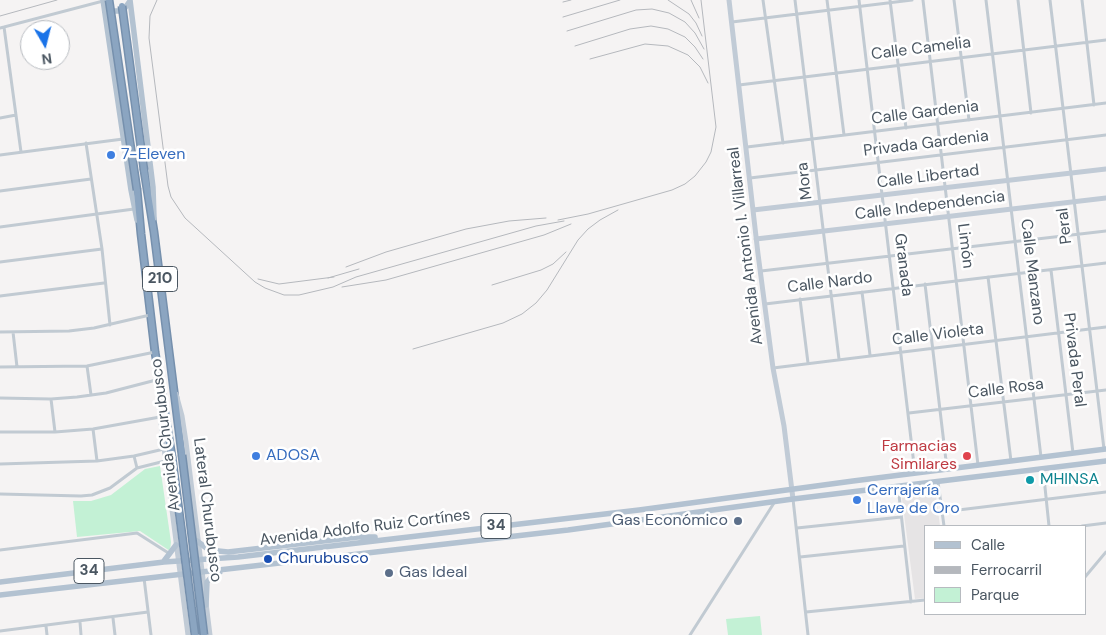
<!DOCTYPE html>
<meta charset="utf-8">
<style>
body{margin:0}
#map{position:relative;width:1106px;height:635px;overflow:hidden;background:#f5f3f3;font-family:"DM Sans",sans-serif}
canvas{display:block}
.legend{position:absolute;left:924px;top:525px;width:162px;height:90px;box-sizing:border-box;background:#fff;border:1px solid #b7bbc0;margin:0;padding:6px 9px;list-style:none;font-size:15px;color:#4a5661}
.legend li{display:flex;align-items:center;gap:10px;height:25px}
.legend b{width:25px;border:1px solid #b7bbc0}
.north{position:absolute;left:20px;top:20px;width:50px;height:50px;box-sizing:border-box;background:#fff;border:1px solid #b7bbc0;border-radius:50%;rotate:172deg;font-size:14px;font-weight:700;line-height:20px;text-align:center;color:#4a5661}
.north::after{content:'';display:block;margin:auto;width:18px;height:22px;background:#1a73e8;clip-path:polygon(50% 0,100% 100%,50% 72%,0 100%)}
</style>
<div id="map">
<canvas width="1106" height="635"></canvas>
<ul class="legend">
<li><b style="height:6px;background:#b3c2d1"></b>Calle</li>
<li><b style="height:6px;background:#b5b8bd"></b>Ferrocarril</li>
<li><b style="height:14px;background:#c3f1d5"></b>Parque</li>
</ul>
<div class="north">N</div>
</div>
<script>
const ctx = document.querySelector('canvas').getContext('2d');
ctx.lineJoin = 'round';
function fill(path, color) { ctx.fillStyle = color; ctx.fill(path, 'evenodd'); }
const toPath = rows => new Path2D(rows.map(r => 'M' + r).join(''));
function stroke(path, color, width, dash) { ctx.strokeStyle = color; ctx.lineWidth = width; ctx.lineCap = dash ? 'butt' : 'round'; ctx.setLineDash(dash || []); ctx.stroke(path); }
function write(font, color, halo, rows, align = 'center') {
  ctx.font = font + ' "DM Sans",sans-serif'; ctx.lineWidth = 5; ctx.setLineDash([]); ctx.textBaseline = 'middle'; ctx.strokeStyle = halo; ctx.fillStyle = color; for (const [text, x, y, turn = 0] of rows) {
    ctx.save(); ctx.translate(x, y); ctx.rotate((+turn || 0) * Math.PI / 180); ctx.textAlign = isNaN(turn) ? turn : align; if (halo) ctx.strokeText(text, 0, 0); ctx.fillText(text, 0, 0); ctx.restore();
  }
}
const education = toPath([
 [935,487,940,526,925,526,925,598,915,599,901,491]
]);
const green = toPath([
 [160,466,171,542,170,551,140,531,77,537,73,501,91,501,111,495,145,469],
 [760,616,762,635,728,635,726,619]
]);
const street = toPath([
 [763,0,783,143],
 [795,0,839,359],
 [827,0,844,135],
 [859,0,915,473],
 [890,0,906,128],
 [923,0,978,465],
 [954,0,969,120],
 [986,0,1041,457],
 [1018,0,1031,113],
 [1050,0,1104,449],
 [1082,0,1094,105],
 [732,22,912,0],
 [4,27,21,152],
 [0,28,103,1],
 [739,85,1106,40],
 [0,118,16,115],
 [86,143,102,249,110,325],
 [747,147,1106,103],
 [0,155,123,139],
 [750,178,1106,135],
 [0,191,91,179],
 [0,227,134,209],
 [0,262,102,249],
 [1051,270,1073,453],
 [761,271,1106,231],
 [988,277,1011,461],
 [925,284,947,469],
 [862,292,870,355],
 [0,296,104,283],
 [800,299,808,363],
 [765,304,1106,263],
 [0,332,69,331,94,328,150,315],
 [13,332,17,367],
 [87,366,91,395],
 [0,367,87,366,155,352],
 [773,368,1106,327],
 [0,398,51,399,77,397,106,393,160,379],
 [51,399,55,432],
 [909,413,1106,390],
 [93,429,97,461],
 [0,432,55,432,93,429,160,417],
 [134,456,137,468],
 [0,464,97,461,134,456,164,449],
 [1043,468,1049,526],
 [938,482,944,526],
 [898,486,911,602],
 [0,494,81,496,92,495,110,488,137,468,165,461],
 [793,499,808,635],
 [942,512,1106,492],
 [1082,526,1106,523],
 [797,528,901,517],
 [0,550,137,533,170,554],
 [800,557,904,546],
 [1085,577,1106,552],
 [144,578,151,635],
 [806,612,925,600],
 [113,618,115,635],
 [80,622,81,635],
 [46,626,47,635],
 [0,631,148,612],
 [690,635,774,503]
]);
const secondary = toPath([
 [729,0,758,254,773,368,784,426,793,499],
 [753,210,1106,169],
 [756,239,1106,198],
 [160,390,159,394,160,416,188,635],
 [176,394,182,416,186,442,210,635]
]);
const primary = toPath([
 [103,0,131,190,137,220],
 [130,0,153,187,154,218],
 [107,8,112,11,121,11,125,8,130,1],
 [197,541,209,550,228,552,358,537,375,537],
 [164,561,176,545],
 [0,582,164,562,238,557,639,510,853,481,1106,449],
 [0,595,568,530,793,499,1106,461],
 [206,605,207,582,214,574,220,572]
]);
const highway = toPath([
 [144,170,154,232,182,455],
 [137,190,141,234,155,352,172,457]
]);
const rail = toPath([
 [157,0,150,16,149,38,168,186,171,197,185,218,255,282,265,288,284,295,299,295,333,287,356,277,536,226,564,221],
 [668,0,689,14,696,23,702,36],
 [691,0,699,18],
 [563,2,571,0],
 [0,16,57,0],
 [563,17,620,0],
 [567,31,636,10,652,9,669,13,685,22,695,33,704,49],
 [575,46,630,29,651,26,668,29,685,37,695,47,703,59],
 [590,59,645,44,668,46,688,55,700,67,708,83],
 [558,220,588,214,672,190,685,184,695,176,706,162,711,152,716,127,701,0],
 [346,267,386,252,466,229,509,221,546,218],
 [328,278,359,269],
 [258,279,279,284,334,277],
 [492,285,541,270,553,264,566,252],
 [342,287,386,280,544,235,571,224],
 [413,349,503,323,522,314,536,303,547,290,578,240,588,229,600,220,618,210]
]);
const highwayBridge = toPath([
 [109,0,137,190],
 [122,6,144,170],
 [182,455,204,635],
 [172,457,195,635]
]);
const markers = [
 [111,155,5,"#3f7fe0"],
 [256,456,5,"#3f7fe0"],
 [967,456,5,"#e0444e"],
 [1030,480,5,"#0f9aa8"],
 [857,500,5,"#3f7fe0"],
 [738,521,5,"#5c6f8a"],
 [268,559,5,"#1a4fb4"],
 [389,573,5,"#5c6f8a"]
];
const shields = [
 [160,279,35],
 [496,526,30],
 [89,571,30]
];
const shieldNames = [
 ["210",160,279],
 ["34",496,526],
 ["34",89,571]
];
const streetNames = [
 ["Calle Camelia",921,49,-7],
 ["Calle Gardenia",925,113,-7],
 ["Privada Gardenia",926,144,-7],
 ["Calle Libertad",928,177,-7],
 ["Mora",805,181,-97],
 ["Calle Independencia",930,206,-7],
 ["Peral",1065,226,-97],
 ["Avenida Antonio I. Villarreal",746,246,-97],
 ["Limón",965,246,83],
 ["Granada",903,265,83],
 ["Calle Manzano",1032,272,83],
 ["Calle Nardo",830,283,-7],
 ["Calle Violeta",938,335,-7],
 ["Privada Peral",1074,360,83],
 ["Calle Rosa",1006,389,-7],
 ["Avenida Churubusco",166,435,-97],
 ["Lateral Churubusco",207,510,83],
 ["Avenida Adolfo Ruiz Cortínes",365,528,-7]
];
const shopNames = [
 ["7-Eleven",121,155],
 ["ADOSA",266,456],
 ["Cerrajería",867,491],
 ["Llave de Oro",867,509]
];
const healthNames = [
 ["Farmacias",957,447],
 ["Similares",957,465]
];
const cultureNames = [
 ["MHINSA",1040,480]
];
const serviceNames = [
 ["Gas Económico",728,521],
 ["Gas Ideal",399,573,"left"]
];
const transitNames = [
 ["Churubusco",278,559]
];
fill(education, '#e6e4e5');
fill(green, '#c3f1d5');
stroke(highway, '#7690ad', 9);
stroke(street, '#c1cad2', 3);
stroke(secondary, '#c1cbd6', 5);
stroke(primary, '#b3c2d1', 5.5);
stroke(highway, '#8ba5c1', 6);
stroke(rail, '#b5b8bd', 1);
stroke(highwayBridge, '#7690ad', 9, []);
stroke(highwayBridge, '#8ba5c1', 6);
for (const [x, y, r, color] of markers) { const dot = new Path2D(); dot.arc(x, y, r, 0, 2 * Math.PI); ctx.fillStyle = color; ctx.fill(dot); stroke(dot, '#fff', 2); }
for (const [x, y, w] of shields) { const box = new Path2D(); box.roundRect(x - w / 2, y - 12.5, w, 25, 4); ctx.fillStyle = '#fff'; ctx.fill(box); stroke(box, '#4a5661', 1); }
write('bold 15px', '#4a5661', null, shieldNames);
write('16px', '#4a5661', '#fff', streetNames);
write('16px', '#366cbe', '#fff', shopNames, 'left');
write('16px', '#be3a42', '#fff', healthNames, 'right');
write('16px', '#0d838f', '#fff', cultureNames, 'left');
write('16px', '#4e5e75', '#fff', serviceNames, 'right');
write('16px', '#164399', '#fff', transitNames, 'left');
</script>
